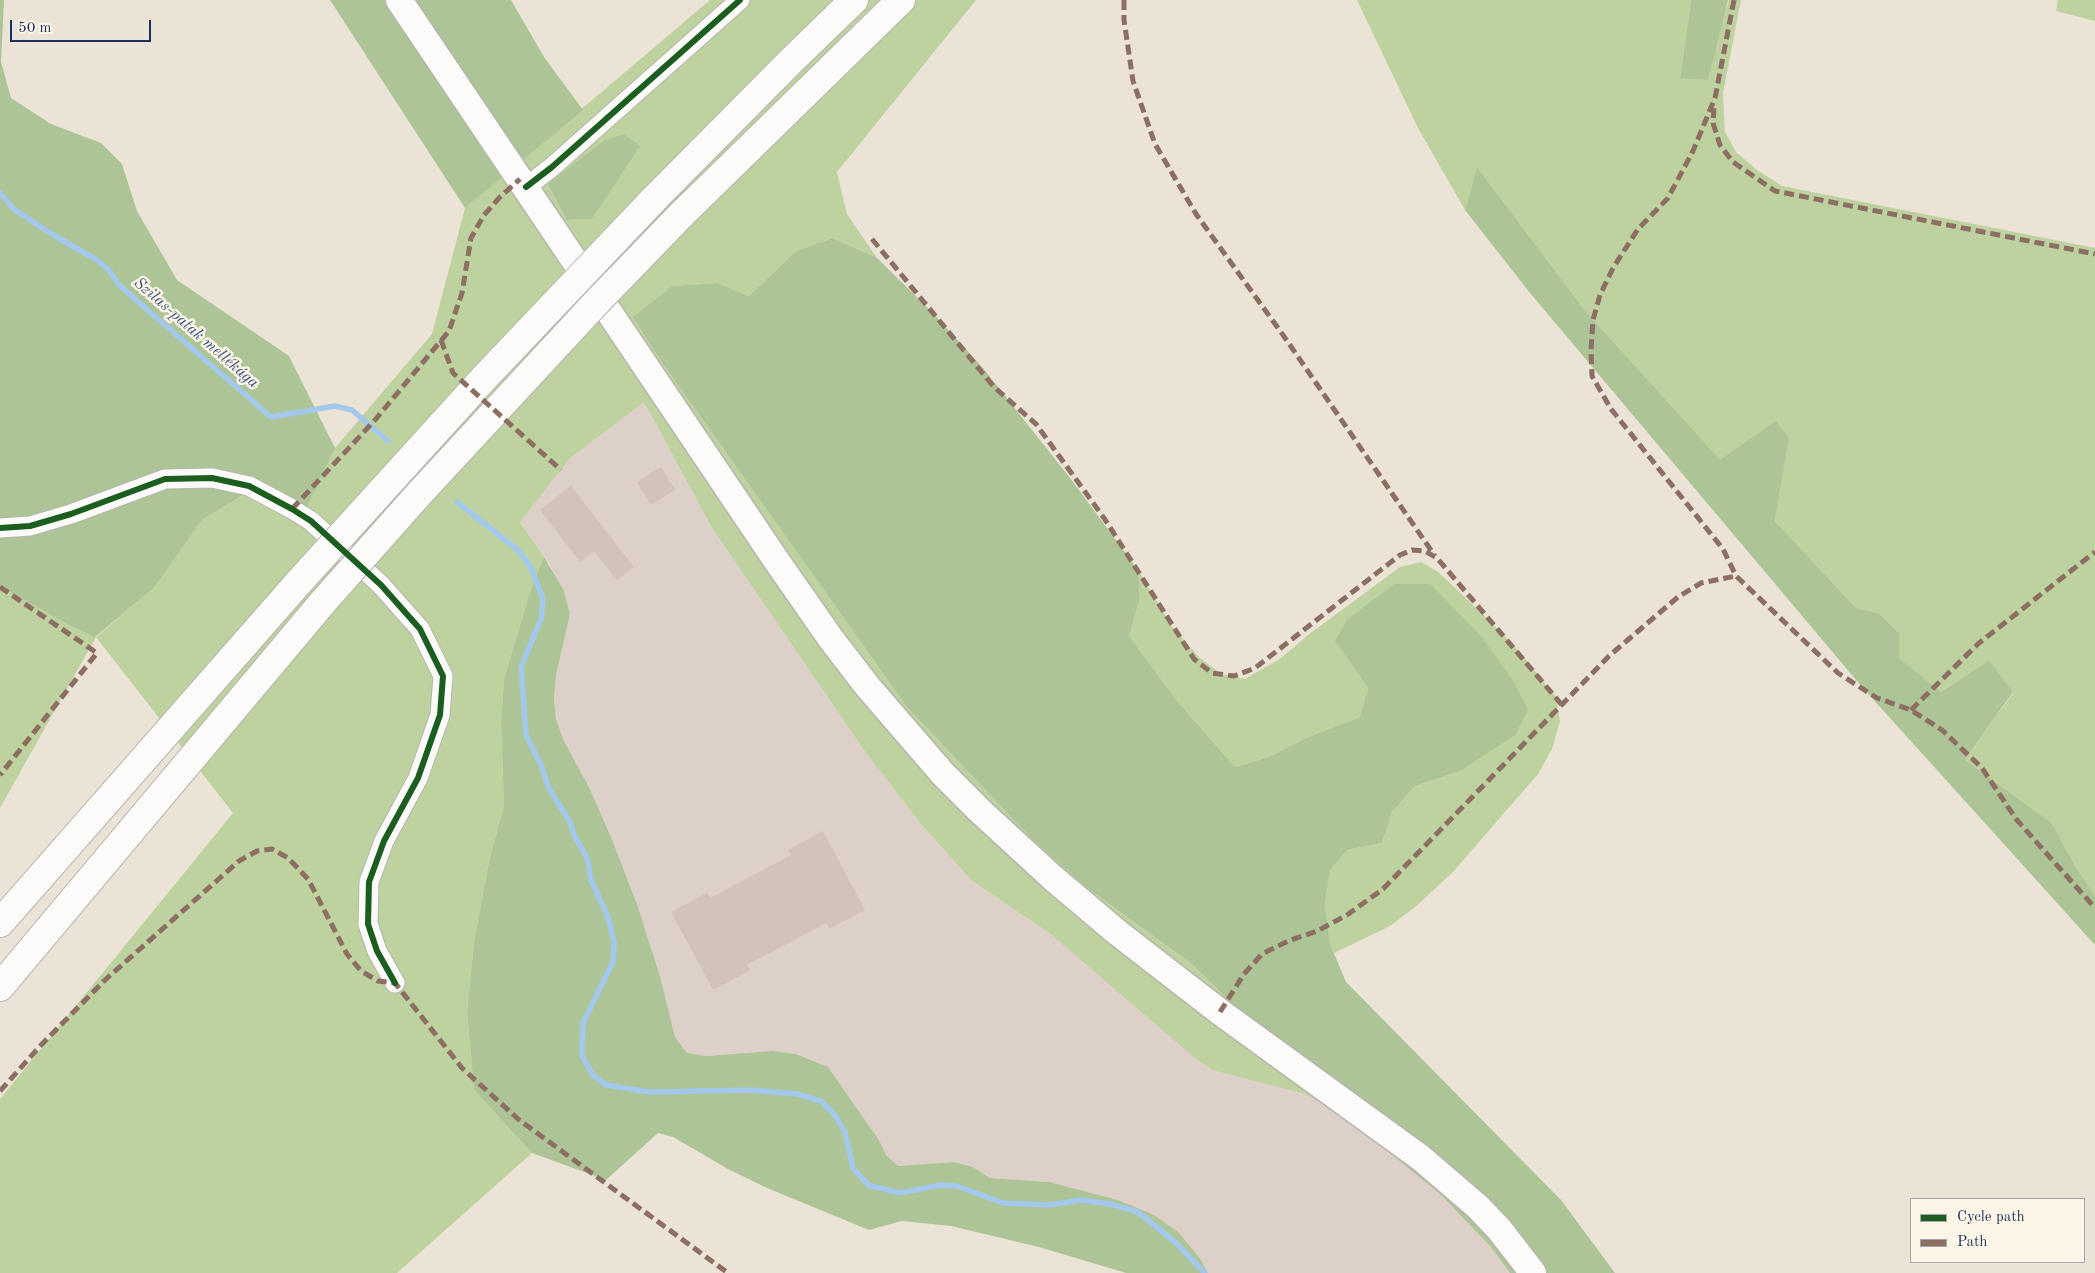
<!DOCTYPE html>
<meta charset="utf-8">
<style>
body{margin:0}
#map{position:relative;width:2095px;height:1273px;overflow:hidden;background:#ebe4d6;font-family:"Old Standard TT",serif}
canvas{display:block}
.legend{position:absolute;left:1910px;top:1198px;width:175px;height:65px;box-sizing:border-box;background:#fcf5e5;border:1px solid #a2a6af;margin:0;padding:6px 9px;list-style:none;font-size:15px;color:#1b2f5e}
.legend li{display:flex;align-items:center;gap:10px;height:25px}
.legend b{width:25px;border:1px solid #a2a6af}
.scale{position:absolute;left:10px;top:20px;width:141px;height:22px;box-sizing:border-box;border:2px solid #1b2f5e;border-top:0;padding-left:6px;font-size:15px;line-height:18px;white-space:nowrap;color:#1b2f5e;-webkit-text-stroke:4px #fcf5e5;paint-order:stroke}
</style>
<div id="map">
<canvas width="2095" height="1273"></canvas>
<ul class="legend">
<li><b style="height:6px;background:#1b5e20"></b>Cycle path</li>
<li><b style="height:6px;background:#8d6e63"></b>Path</li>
</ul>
<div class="scale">50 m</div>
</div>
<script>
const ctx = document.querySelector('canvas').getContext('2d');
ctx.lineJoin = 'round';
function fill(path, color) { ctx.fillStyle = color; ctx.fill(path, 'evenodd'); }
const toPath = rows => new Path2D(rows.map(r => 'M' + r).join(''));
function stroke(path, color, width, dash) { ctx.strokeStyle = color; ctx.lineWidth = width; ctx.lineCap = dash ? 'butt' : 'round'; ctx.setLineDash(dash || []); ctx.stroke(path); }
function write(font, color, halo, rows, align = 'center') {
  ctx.font = font + ' "Old Standard TT",serif'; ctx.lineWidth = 5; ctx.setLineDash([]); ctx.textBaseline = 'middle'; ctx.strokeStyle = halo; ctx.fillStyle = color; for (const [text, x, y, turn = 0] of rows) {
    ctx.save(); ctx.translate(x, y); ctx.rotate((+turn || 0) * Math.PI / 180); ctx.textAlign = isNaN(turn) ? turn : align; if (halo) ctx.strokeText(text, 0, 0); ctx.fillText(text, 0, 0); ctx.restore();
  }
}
const industrial = toPath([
 [644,402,712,528,866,753,921,824,971,880,1266,1083,1305,1094,1340,1112,1441,1195,1491,1247,1510,1273,1208,1273,1201,1260,1118,1200,1049,1182,990,1178,973,1167,954,1162,898,1166,886,1155,879,1140,828,1067,796,1054,773,1051,706,1056,687,1053,675,1037,660,976,637,904,611,837,589,787,564,741,556,719,554,698,556,675,570,614,551,567,520,522,569,458]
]);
const green = toPath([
 [710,0,976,0,837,172,847,214,877,258,833,238,796,251,749,296,717,283,672,286,634,317,661,361,907,707,1032,839,1082,884,1193,965,1340,1112,1305,1094,1213,1070,1195,1058,1053,936,971,880,921,824,866,753,712,528,644,402,570,458,520,522,544,557,533,582,504,679,501,723,504,806,489,861,474,942,467,1013,474,1090,532,1153,397,1273,0,1273,0,1099,233,813,96,637,0,808,0,586,67,624,96,637,154,588,202,520,256,487,305,510,335,448,432,334,465,208],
 [624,134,639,146,592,219,567,220],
 [1357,0,1691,0,1680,78,1728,5,1728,0,1741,0,1723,93,1725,132,1736,152,1757,170,1782,186,2095,248,2095,896,2074,864,2052,823,1965,760,2013,693,1989,660,1941,692,1898,658,1899,633,1879,613,1856,608,1775,521,1789,438,1776,422,1720,461,1587,313,1477,167,1465,210,1418,128],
 [2058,0,2095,0,2095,21,2056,11],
 [1421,562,1438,572,1489,620,1518,650,1556,697,1560,721,1552,749,1538,774,1453,872,1414,908,1390,926,1334,953,1330,944,1325,905,1330,870,1347,850,1382,843,1392,812,1415,786,1460,771,1335,641,1368,688,1360,717,1306,738,1269,757,1235,767,1178,702,1129,636,1140,598,1138,570,1173,628,1200,658,1221,674,1245,679,1280,659,1308,635,1400,567]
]);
const forest = toPath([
 [0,0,4,0,1,62,11,98,51,124,101,143,122,164,137,211,177,280,289,356,335,448,305,511,256,487,202,520,154,588,95,637,67,624,0,586],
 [330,0,511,0,544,57,583,110,465,208],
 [1691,0,1728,0,1708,80,1680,78],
 [624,134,640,146,592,219,567,220,548,184,605,140],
 [1477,167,1587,313,1720,460,1776,421,1789,438,1775,521,1856,608,1879,613,1899,633,1899,658,1941,692,1989,660,2013,692,1965,760,2052,823,2074,864,2095,896,2095,945,1862,687,1530,293,1465,210],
 [833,238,877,258,931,311,983,368,1070,478,1138,570,1140,598,1129,636,1178,702,1235,767,1269,757,1306,738,1360,717,1368,688,1335,641,1347,620,1394,584,1430,584,1482,637,1512,679,1528,710,1515,735,1460,771,1415,786,1392,812,1382,843,1347,850,1330,870,1325,905,1330,944,1346,982,1561,1200,1615,1273,1510,1273,1491,1247,1441,1195,1340,1112,1193,965,1082,884,1032,839,907,707,661,361,633,317,672,286,717,283,749,296,796,251],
 [544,557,563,589,570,614,556,675,554,698,556,719,564,741,589,787,611,837,637,904,660,976,675,1037,687,1053,706,1056,773,1051,796,1054,828,1067,879,1140,886,1155,898,1166,954,1162,973,1167,990,1178,1049,1182,1118,1200,1154,1215,1178,1232,1201,1260,1208,1273,1126,1273,1039,1247,951,1226,902,1221,869,1230,767,1188,728,1169,673,1137,658,1133,606,1180,532,1153,474,1090,467,1013,474,942,489,861,504,806,501,723,504,679,533,582]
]);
const stream = toPath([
 [0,193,14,209,50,233,97,260,109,270,119,285,271,417,335,406,352,410,388,441],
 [457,502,519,551,531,568,543,599,541,619,521,667,526,735,542,767,548,787,570,822,574,835,588,860,591,880,608,917,614,942,613,962,583,1023,582,1056,593,1075,606,1085,650,1092,750,1090,797,1094,821,1101,834,1114,845,1132,853,1168,868,1185,900,1193,941,1185,957,1186,1003,1203,1049,1205,1081,1200,1110,1204,1138,1212,1175,1242,1205,1273]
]);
const building = toPath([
 [661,467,675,490,651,505,637,482],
 [571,486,634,567,617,580,594,551,580,562,540,510],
 [823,831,865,910,829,929,826,923,747,965,750,970,713,990,671,912,707,893,710,898,791,855,788,850]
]);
const minor = toPath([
 [526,187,552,167,740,0],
 [0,528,30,526,71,514,165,479,212,478,249,486,292,509,311,521,381,585,420,629,443,676,440,715,418,778,384,841,369,882,368,924,377,951,395,983]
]);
const secondary = toPath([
 [399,0,776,560,831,639,868,687,943,774,980,811,1054,879,1118,933,1220,1012,1421,1158,1478,1207,1499,1229,1533,1273]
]);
const motorway = toPath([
 [656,197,791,61,854,0],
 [681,215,901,0],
 [0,923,299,582],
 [0,987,323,602]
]);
const motorwayBridge = toPath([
 [299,582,485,377,656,197],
 [323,602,418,495,594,305,681,215]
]);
const quiet = toPath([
 [1124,0,1124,20,1133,81,1155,144,1196,214,1283,335,1435,556],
 [1734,0,1715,98,1693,151,1668,198,1638,229,1613,268,1600,295,1593,320,1591,350,1592,376,1611,409,1723,549,1736,576,1838,673,1877,698,1911,710,1942,730,1982,768,2016,819,2095,908],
 [1714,108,1713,123,1720,145,1733,162,1775,191,2095,254],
 [872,239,994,387,1036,424,1104,518,1194,659,1212,673,1234,676,1255,668,1400,555,1412,550,1425,551,1437,558,1562,705],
 [441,340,453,373,561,470],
 [292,509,375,420,449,331,462,293,471,238,484,215,500,197,520,179],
 [0,587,97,653,0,775],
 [1911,710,1979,643,2095,552],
 [1220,1012,1244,974,1262,954,1288,941,1317,931,1347,915,1383,889,1609,656,1678,597,1701,583,1736,576],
 [0,1091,42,1044,105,980,239,861,257,851,272,849,288,858,308,879,347,954,361,971,378,981,395,983,462,1068,518,1119,728,1273]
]);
const cycleway = toPath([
 [526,187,552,167,740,0],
 [0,528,30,526,71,514,165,479,212,478,249,486,292,509,311,521,381,585,420,629,443,676,440,715,418,778,384,841,369,882,368,924,377,951,395,983]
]);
const waterNames = [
 ["Szilas-patak mellékága",196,333,41]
];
fill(industrial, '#ddd0c9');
fill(green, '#bdd29e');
fill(forest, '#adc496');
stroke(stream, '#a4c8ec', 5.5);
fill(building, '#d3c2b9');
stroke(minor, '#b7b5b0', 21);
stroke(secondary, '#b7b5b0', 29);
stroke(motorway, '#b7b5b0', 30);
stroke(minor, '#fcfbf9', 19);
stroke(secondary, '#fcfbf9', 26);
stroke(motorway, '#fcfbf9', 28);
stroke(motorwayBridge, '#b7b5b0', 30, []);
stroke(motorwayBridge, '#fcfbf9', 28);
stroke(quiet, '#8d6e63', 5, [10, 5]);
stroke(cycleway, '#1b5e20', 6);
write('italic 16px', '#365284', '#fcf5e5', waterNames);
</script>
